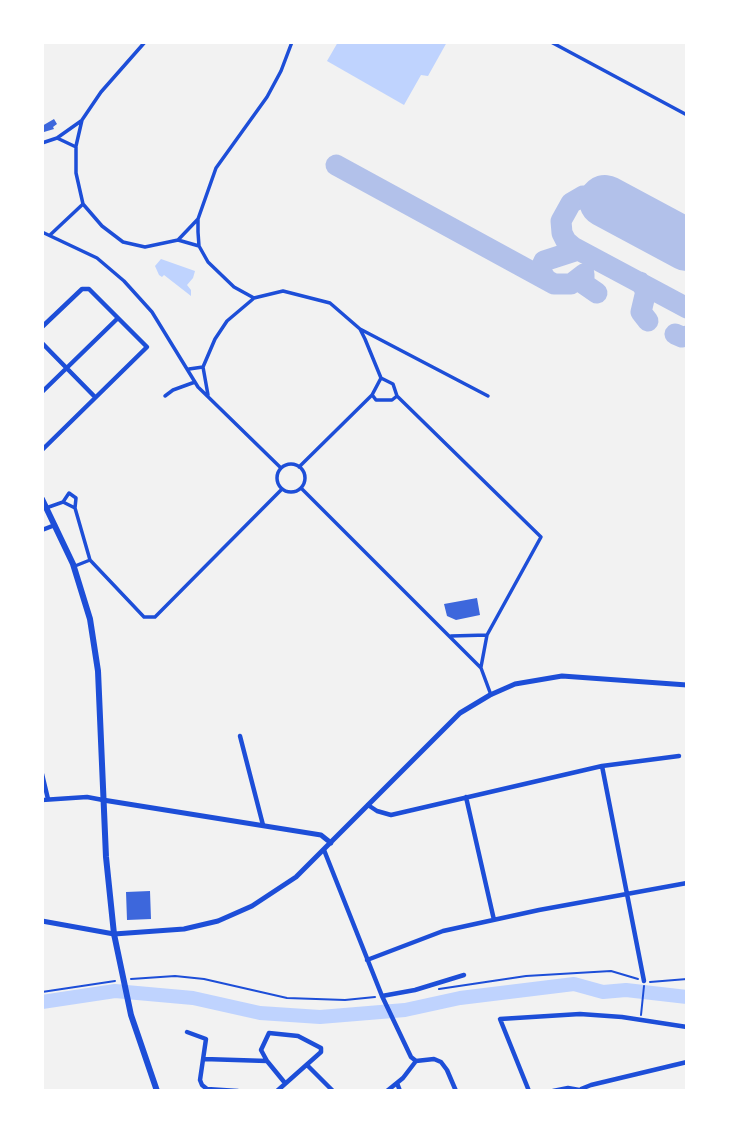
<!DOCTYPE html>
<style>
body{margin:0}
#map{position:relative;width:729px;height:1133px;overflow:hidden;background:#f2f2f2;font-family:Overpass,sans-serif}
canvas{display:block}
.frame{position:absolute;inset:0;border:44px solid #fff;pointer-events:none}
</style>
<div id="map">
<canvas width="729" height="1133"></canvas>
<div class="frame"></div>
</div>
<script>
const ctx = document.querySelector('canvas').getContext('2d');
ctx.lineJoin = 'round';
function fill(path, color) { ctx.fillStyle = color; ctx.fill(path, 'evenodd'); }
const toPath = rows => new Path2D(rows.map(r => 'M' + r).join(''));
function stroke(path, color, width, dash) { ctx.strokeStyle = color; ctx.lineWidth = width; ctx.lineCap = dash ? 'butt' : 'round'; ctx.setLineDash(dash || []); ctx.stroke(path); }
const water = toPath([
 [338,42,447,42,428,76,421,75,404,105,327,61],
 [161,259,195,271,193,278,187,285,191,290,191,296,164,275,162,277,159,275,155,266]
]);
const river = toPath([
 [42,1002,115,991,193,998,260,1013,320,1017,405,1010,460,998,574,984,603,992,626,990,687,997]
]);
const taxiway = toPath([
 [336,165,554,284,571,284,584,274],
 [598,198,583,196,571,203,561,221,562,233,566,241,573,247,687,308],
 [584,274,584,284,597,293],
 [546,279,540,270,544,261,578,250],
 [640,282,646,291,641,312,648,321],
 [675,334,682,337,687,336]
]);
const runway = toPath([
 [605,201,687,245]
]);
const building = toPath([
 [54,119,57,124,53,127,54,129,44,132,42,126],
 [477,598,480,615,456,620,447,616,444,604],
 [150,891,151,919,127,920,126,892]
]);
const path = toPath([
 [131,979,175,976,204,979,287,998,345,1000,375,997],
 [650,982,687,979],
 [439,989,526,976,611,971,638,979],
 [42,992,115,981],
 [641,1015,644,986]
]);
const pedestrian = toPath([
 [292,42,281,71,267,97,216,168,198,219,198,232,199,246,208,262,234,287,254,298,283,291,330,303,360,329,365,339,381,378,372,395,299,467],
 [551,42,687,115],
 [57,138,81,121],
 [42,143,57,138,76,147,76,173,83,204,102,226,123,242,145,247,178,240,199,246],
 [76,146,82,120,101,92,145,42],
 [42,232,97,258,124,281,152,312,198,387,281,468],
 [50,235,83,204],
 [178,240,198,219],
 [360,329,488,396],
 [189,369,203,367],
 [208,395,203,367,215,339,227,321,253,299],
 [165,396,173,390,195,382],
 [373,396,376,400,392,400,397,396,393,384,381,378],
 [397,396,541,537,487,635,451,636],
 '277 478a14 14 0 1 1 28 0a14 14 0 1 1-28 0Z',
 [301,488,481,668,491,695],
 [63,502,75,508],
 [46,508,63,502,69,493,76,498,75,508,90,560,144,617,155,617,282,489],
 [75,566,90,560],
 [481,667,487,635]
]);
const minor = toPath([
 [42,327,82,289,89,289,147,347,42,450],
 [42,343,95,397],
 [42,392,118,318],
 [42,530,55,525],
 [240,736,263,825],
 [602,766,644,981],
 [42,774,48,799],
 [466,797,494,920],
 [42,800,87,797,103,800],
 [368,805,377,811,391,815,602,766,679,756],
 [324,850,382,996,411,1057,416,1061],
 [367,960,443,931,539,910,687,883],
 [382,996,415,990,464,975],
 [187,1032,206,1039,200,1080,202,1085,207,1089,238,1091],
 [204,1059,267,1061,285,1083],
 [267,1061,261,1050,269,1033,298,1036,321,1048,321,1052,277,1091],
 [307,1065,333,1091],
 [397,1083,400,1091],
 [581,1089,591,1085,687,1062],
 [387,1091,403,1078,416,1061,434,1059,441,1062,447,1070,456,1091],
 [529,1091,500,1019,580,1014,622,1017,687,1027],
 [553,1091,568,1088,585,1091]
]);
const tertiary = toPath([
 [103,800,321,835,331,843],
 [42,921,114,934,184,929,218,921,252,906,296,877,460,713,490,695,515,684,562,676,687,685]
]);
const secondary = toPath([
 [42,499,73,564,90,619,98,671,106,857,114,934,131,1015,157,1091]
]);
fill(water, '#bfd3fe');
stroke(river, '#bfd3fe', 14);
stroke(taxiway, '#b2c1ea', 21);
stroke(runway, '#b2c1ea', 52);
fill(building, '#3d67dc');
stroke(path, '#1d4ed8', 2);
stroke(pedestrian, '#1d4ed8', 3.5);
stroke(minor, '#1d4ed8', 4.5);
stroke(tertiary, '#1d4ed8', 5);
stroke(secondary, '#1d4ed8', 6);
</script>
